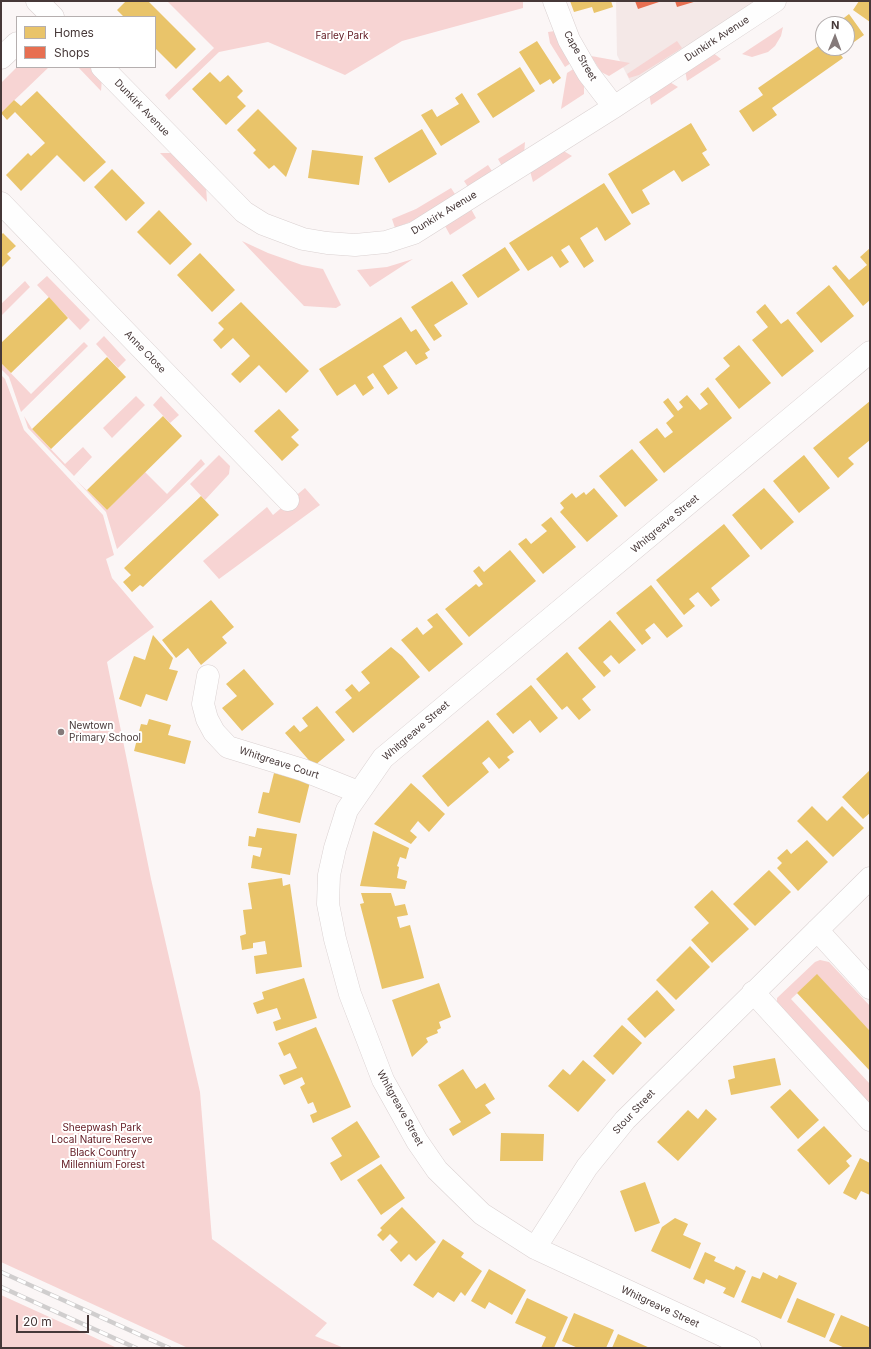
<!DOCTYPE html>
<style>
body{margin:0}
#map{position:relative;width:871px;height:1349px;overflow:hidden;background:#fbf6f6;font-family:Inter,sans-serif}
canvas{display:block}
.frame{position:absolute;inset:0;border:2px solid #463838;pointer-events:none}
.legend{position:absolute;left:16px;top:16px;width:140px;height:52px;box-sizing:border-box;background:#fff;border:1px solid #b5afaf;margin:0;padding:5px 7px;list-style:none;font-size:12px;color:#463838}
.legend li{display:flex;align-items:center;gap:8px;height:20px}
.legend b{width:20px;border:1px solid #b5afaf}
.north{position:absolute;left:815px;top:16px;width:40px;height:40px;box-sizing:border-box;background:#fff;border:1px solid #b5afaf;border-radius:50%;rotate:1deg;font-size:11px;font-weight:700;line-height:16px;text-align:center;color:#463838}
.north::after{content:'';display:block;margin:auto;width:14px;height:18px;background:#857a7a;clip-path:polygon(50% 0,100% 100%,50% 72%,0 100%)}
.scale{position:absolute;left:16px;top:1315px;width:73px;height:18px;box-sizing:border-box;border:2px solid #463838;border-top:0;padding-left:5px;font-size:12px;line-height:14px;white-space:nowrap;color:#463838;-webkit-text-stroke:3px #fff;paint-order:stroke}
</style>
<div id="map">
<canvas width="871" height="1349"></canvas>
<div class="frame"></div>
<ul class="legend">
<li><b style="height:11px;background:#e9c46a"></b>Homes</li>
<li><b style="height:11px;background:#e76f51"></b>Shops</li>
</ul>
<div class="north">N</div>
<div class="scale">20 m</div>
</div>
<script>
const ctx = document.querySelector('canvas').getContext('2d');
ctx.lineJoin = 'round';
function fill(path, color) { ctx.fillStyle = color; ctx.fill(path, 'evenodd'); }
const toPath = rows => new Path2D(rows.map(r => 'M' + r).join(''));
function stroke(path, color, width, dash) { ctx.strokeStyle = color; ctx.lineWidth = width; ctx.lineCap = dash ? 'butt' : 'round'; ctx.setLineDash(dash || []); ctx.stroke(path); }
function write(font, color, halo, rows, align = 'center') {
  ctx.font = font + ' Inter,sans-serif'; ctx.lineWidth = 4; ctx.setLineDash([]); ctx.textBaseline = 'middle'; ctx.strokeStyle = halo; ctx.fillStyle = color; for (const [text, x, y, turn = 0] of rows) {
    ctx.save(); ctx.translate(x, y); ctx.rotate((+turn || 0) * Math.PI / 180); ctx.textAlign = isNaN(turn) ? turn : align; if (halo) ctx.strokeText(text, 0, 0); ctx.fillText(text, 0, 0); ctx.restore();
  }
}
const built = toPath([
 [616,1,775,1,636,93,617,55]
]);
const green = toPath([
 [167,1,523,1,523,8,402,41,345,75,268,42,219,52,169,100,165,95,214,48],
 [783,27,781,36,775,46,768,52,752,57,742,54],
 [555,31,571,63,565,67,550,43,548,32],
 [677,41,682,48,639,75,629,78,627,74],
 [712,52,721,59,687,81,685,70],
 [591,56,630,63,609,76,601,72],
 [17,67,49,67,1,113,1,83],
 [78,67,91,67,102,79,101,91],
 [575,68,584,85,584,94,561,109,567,73],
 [668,81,678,87,651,105,649,93],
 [525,142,524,155,503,168,498,159],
 [562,150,572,156,533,182,530,171],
 [160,153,173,153,206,186,207,202],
 [488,165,494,174,470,190,464,181],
 [451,188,457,197,420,218,395,228,392,219,416,209],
 [471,209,476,218,450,235,445,226],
 [242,241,268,253,302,265,323,269,341,305,336,308,304,306],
 [413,259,370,287,357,270,387,267],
 [47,276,90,320,80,330,37,285],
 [25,281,30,287,1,316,1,304],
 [104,336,126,360,118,368,96,344],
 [84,342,88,346,21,412,9,377,1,369,1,363,31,394],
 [1,375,5,379,24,430,103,515,114,555,106,559,112,578,154,627,107,662,151,879,200,1092,212,1239,327,1323,315,1336,344,1348,188,1348,1,1262],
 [136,396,145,405,112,438,103,428],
 [161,396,179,415,170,423,153,405],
 [24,416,32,429,65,464,83,447,92,457,74,476,28,428],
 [219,455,230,466,229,474,205,500,190,484],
 [201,459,205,464,117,549,106,512,76,480,107,510,145,472,167,494],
 [305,488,320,505,219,579,203,561,267,507,273,515],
 [820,960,829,962,870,1006,870,1031,817,975,791,999,870,1084,870,1108,777,1006,777,998,815,962],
 [1,1295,89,1335,117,1348,1,1348]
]);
const homes = toPath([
 [126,1,148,1,196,49,176,69,155,48,155,17,124,17,117,10],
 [570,1,611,1,613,7,594,13,592,7,574,12],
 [859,1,870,1,870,22,853,10],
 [849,14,864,35,847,47,847,24,836,24],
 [537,41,561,78,553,84,550,79,540,85,519,52],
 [823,43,823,48,845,48,839,52,843,58,772,108,777,115,753,132,739,111,763,95,758,88],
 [520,67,535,91,493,118,477,94],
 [210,72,220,82,228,75,243,91,237,97,246,106,226,125,192,89],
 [37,91,106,162,84,182,57,155,21,191,6,175,28,153,31,156,45,143,15,112,7,120,1,113,14,100,21,106],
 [462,93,480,122,441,146,421,115,432,109,437,117,459,104,455,98],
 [258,109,297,148,286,177,274,165,269,169,253,153,256,150,237,130],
 [691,123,707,150,702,153,710,165,682,182,674,170,642,190,650,204,632,214,608,174],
 [422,129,437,154,389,183,374,158],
 [312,150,363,156,359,185,308,178],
 [112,169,145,203,126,221,94,187],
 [604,183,631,224,605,241,597,227,580,238,594,261,584,268,569,245,561,250,569,262,560,268,552,256,528,271,509,243],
 [159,210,192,244,170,265,137,232],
 [3,233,16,246,7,254,11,258,1,268,1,235],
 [505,247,520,270,478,298,462,275],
 [870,248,870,300,863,306,832,268,836,265,849,280,867,265,860,257],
 [200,253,235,290,212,312,177,275],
 [452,281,468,304,434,325,442,336,434,341,411,307],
 [829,285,854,316,821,343,796,313],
 [49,297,68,318,11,373,1,363,1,343],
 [241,302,309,371,286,393,259,365,240,383,231,374,250,356,233,338,221,349,213,340,224,329,218,323],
 [765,304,781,324,788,319,814,351,782,377,752,340,768,327,756,312],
 [401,317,411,332,416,329,430,350,425,353,428,358,416,365,406,351,383,366,398,388,388,395,373,373,367,377,374,388,363,396,355,384,337,396,319,369],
 [739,345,771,383,739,409,715,379,730,366,723,358],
 [107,357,126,377,51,449,32,429],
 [708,387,732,418,664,473,639,442,657,428,665,438,673,432,666,423,674,416,663,402,668,398,678,411,683,407,679,402,687,395,700,410,708,404,700,394],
 [870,401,870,440,848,458,854,464,838,478,813,448],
 [279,409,299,430,291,437,299,445,282,461,254,431],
 [163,416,182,436,107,510,87,490],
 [632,449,658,480,625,507,599,476],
 [804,455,830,488,799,513,773,481],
 [594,488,618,516,587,542,560,512,564,508,560,503,572,493,576,498,584,492,586,495],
 [764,488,794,522,761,550,732,515],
 [201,496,219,515,143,587,140,585,132,592,123,582,131,575,124,568],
 [551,517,576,547,543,574,518,544,526,538,531,544,547,531,541,525],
 [724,524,750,556,711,588,720,600,711,607,698,592,689,599,695,606,684,615,656,580],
 [510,550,536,581,469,637,445,609,476,584,479,587,483,584,473,571,479,566,484,572],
 [651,585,683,626,667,638,654,623,645,630,651,638,642,645,616,613],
 [211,600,234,627,222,637,227,643,201,665,188,648,176,658,162,640],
 [437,613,463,644,429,672,401,640,417,627,423,635,433,627,427,620],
 [610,620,636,650,619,664,611,655,603,662,611,671,604,677,578,648],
 [153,635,173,658,169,669,178,671,167,701,146,694,141,707,119,699,134,656,145,660],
 [391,647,402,656,420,677,353,733,335,712,352,698,345,690,352,684,359,692,370,683,361,672],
 [567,652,596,687,582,699,591,710,579,720,567,706,562,710,536,679],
 [244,669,274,704,242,731,222,708,237,696,226,684],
 [531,685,558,718,540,733,530,720,513,734,496,714],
 [317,706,345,740,314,766,285,733,294,725,300,732,308,726,302,718],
 [149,719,171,725,168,735,191,741,185,764,134,751,141,724,147,725],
 [488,720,514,752,507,757,510,760,499,769,489,757,482,763,489,772,448,807,422,776],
 [870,770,870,813,863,819,842,797],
 [274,773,310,782,300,823,258,813,263,792,269,793],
 [411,783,445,814,429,832,418,821,410,831,417,837,411,844,374,824],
 [812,806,827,821,842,806,864,828,833,857,797,821],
 [257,828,297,834,290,875,251,868,253,855,260,857,262,848,248,846,249,836,255,837],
 [373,831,409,848,406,859,400,857,397,866,399,867,397,878,407,881,405,889,360,886],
 [807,840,828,862,798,891,777,868,782,863,777,858,787,849,791,854],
 [769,870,791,892,755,926,733,904],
 [282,878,283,886,290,884,302,967,256,974,254,956,267,954,265,941,253,943,253,948,242,950,240,936,246,934,243,910,252,909,248,883],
 [712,890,749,929,712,963,691,940,709,923,694,907],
 [361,893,391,893,395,906,405,904,408,915,397,917,400,928,410,925,424,978,382,989,360,904,364,903],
 [690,946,710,967,676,1000,656,980],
 [817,974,870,1031,870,1071,797,993],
 [304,978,317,1018,276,1031,273,1022,281,1019,277,1008,257,1014,253,1003,264,999,262,992],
 [439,983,451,1017,439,1022,441,1028,437,1030,438,1033,426,1038,428,1042,412,1057,392,1000],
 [657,990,675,1010,645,1038,627,1019],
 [622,1025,642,1043,613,1075,593,1056],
 [316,1027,351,1107,313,1123,310,1115,317,1112,313,1102,308,1104,300,1087,305,1084,302,1077,284,1085,279,1075,297,1068,290,1053,284,1056,278,1043],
 [775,1058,781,1085,731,1095,728,1080,735,1078,733,1066],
 [583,1060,606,1080,578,1112,548,1086,563,1069,570,1075],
 [463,1069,476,1089,485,1083,495,1099,485,1105,491,1113,453,1136,449,1129,461,1122,438,1085],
 [790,1089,819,1120,798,1139,770,1107],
 [706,1109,717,1119,678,1161,657,1142,688,1110,698,1119],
 [357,1121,380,1157,341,1181,330,1163,342,1156,331,1138],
 [824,1126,852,1156,846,1161,850,1166,829,1185,797,1150],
 [501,1133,544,1134,543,1161,500,1161],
 [860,1158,870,1163,870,1195,861,1191,856,1200,843,1193],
 [381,1164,405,1198,381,1215,357,1180],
 [645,1182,660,1223,635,1232,620,1191],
 [402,1207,436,1242,416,1261,409,1254,401,1262,390,1250,398,1242,390,1234,383,1241,377,1235,382,1230,380,1228],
 [675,1218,688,1224,683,1235,701,1243,690,1269,651,1251,662,1227],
 [443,1239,464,1253,461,1257,482,1271,465,1296,461,1292,454,1302,438,1292,433,1298,413,1285],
 [705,1252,716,1257,714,1261,734,1270,736,1266,746,1271,734,1298,723,1293,726,1288,706,1279,704,1284,693,1279],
 [489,1269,526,1290,512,1315,489,1302,485,1309,471,1301],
 [763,1272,777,1279,779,1275,797,1283,781,1319,741,1302,752,1276,760,1279],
 [527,1298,568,1317,554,1348,541,1348,546,1337,515,1323],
 [797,1298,835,1314,825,1338,787,1322],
 [574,1313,614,1330,606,1348,578,1348,562,1341],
 [841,1315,869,1327,870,1324,870,1348,845,1348,829,1341],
 [618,1334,650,1348,612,1348]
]);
const shops = toPath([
 [635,1,662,1,638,9],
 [675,1,697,1,677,7]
]);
const street = toPath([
 [37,1,53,17],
 [554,1,569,40,588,73,614,107],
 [1,58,17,43],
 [102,67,244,212,263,224,303,239,327,243,355,245,386,242,414,233,614,107,775,1],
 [1,203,288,500],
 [208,676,203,704,207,719,214,732,228,747,303,770,358,792],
 [817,930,870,988],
 [753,992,870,1120],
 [535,1248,587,1167,625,1120,870,878],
 [750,1348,535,1248,482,1214,437,1170,417,1141,383,1080,350,994,335,939,328,904,329,875,335,848,347,810,383,758,870,352]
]);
const rail = toPath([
 [1,1272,169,1348],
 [1,1287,136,1348]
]);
const markers = [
 [61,732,4,"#857a7a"]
];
const parkNames = [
 ["Farley Park",342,36],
 ["Sheepwash Park",102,1128],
 ["Local Nature Reserve",102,1140],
 ["Black Country",103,1153],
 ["Millennium Forest",103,1165]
];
const streetNames = [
 ["Dunkirk Avenue",717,39,-33],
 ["Cape Street",580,56,60],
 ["Dunkirk Avenue",142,108,46],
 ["Dunkirk Avenue",444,213,-31],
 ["Anne Close",145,352,46],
 ["Whitgreave Street",665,524,-40],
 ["Whitgreave Street",416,731,-41],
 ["Whitgreave Court",279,763,18],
 ["Whitgreave Street",400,1108,61],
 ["Stour Street",634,1112,-47],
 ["Whitgreave Street",660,1307,25]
];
const poiNames = [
 ["Newtown",69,726],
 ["Primary School",69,738]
];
fill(built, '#f4e8e7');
fill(green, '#f7d4d3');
fill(homes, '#e9c46a');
fill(shops, '#e76f51');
stroke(street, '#dad1d1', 23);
stroke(street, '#fefefe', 22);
stroke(rail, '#d0cece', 4.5);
stroke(rail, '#fff', 3, [9]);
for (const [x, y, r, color] of markers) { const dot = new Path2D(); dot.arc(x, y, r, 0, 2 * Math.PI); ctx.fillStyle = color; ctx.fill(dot); stroke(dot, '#fff', 1.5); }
write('10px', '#5f171f', '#fff', parkNames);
write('10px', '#463838', '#fff', streetNames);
write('10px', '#463838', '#fff', poiNames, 'left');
</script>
